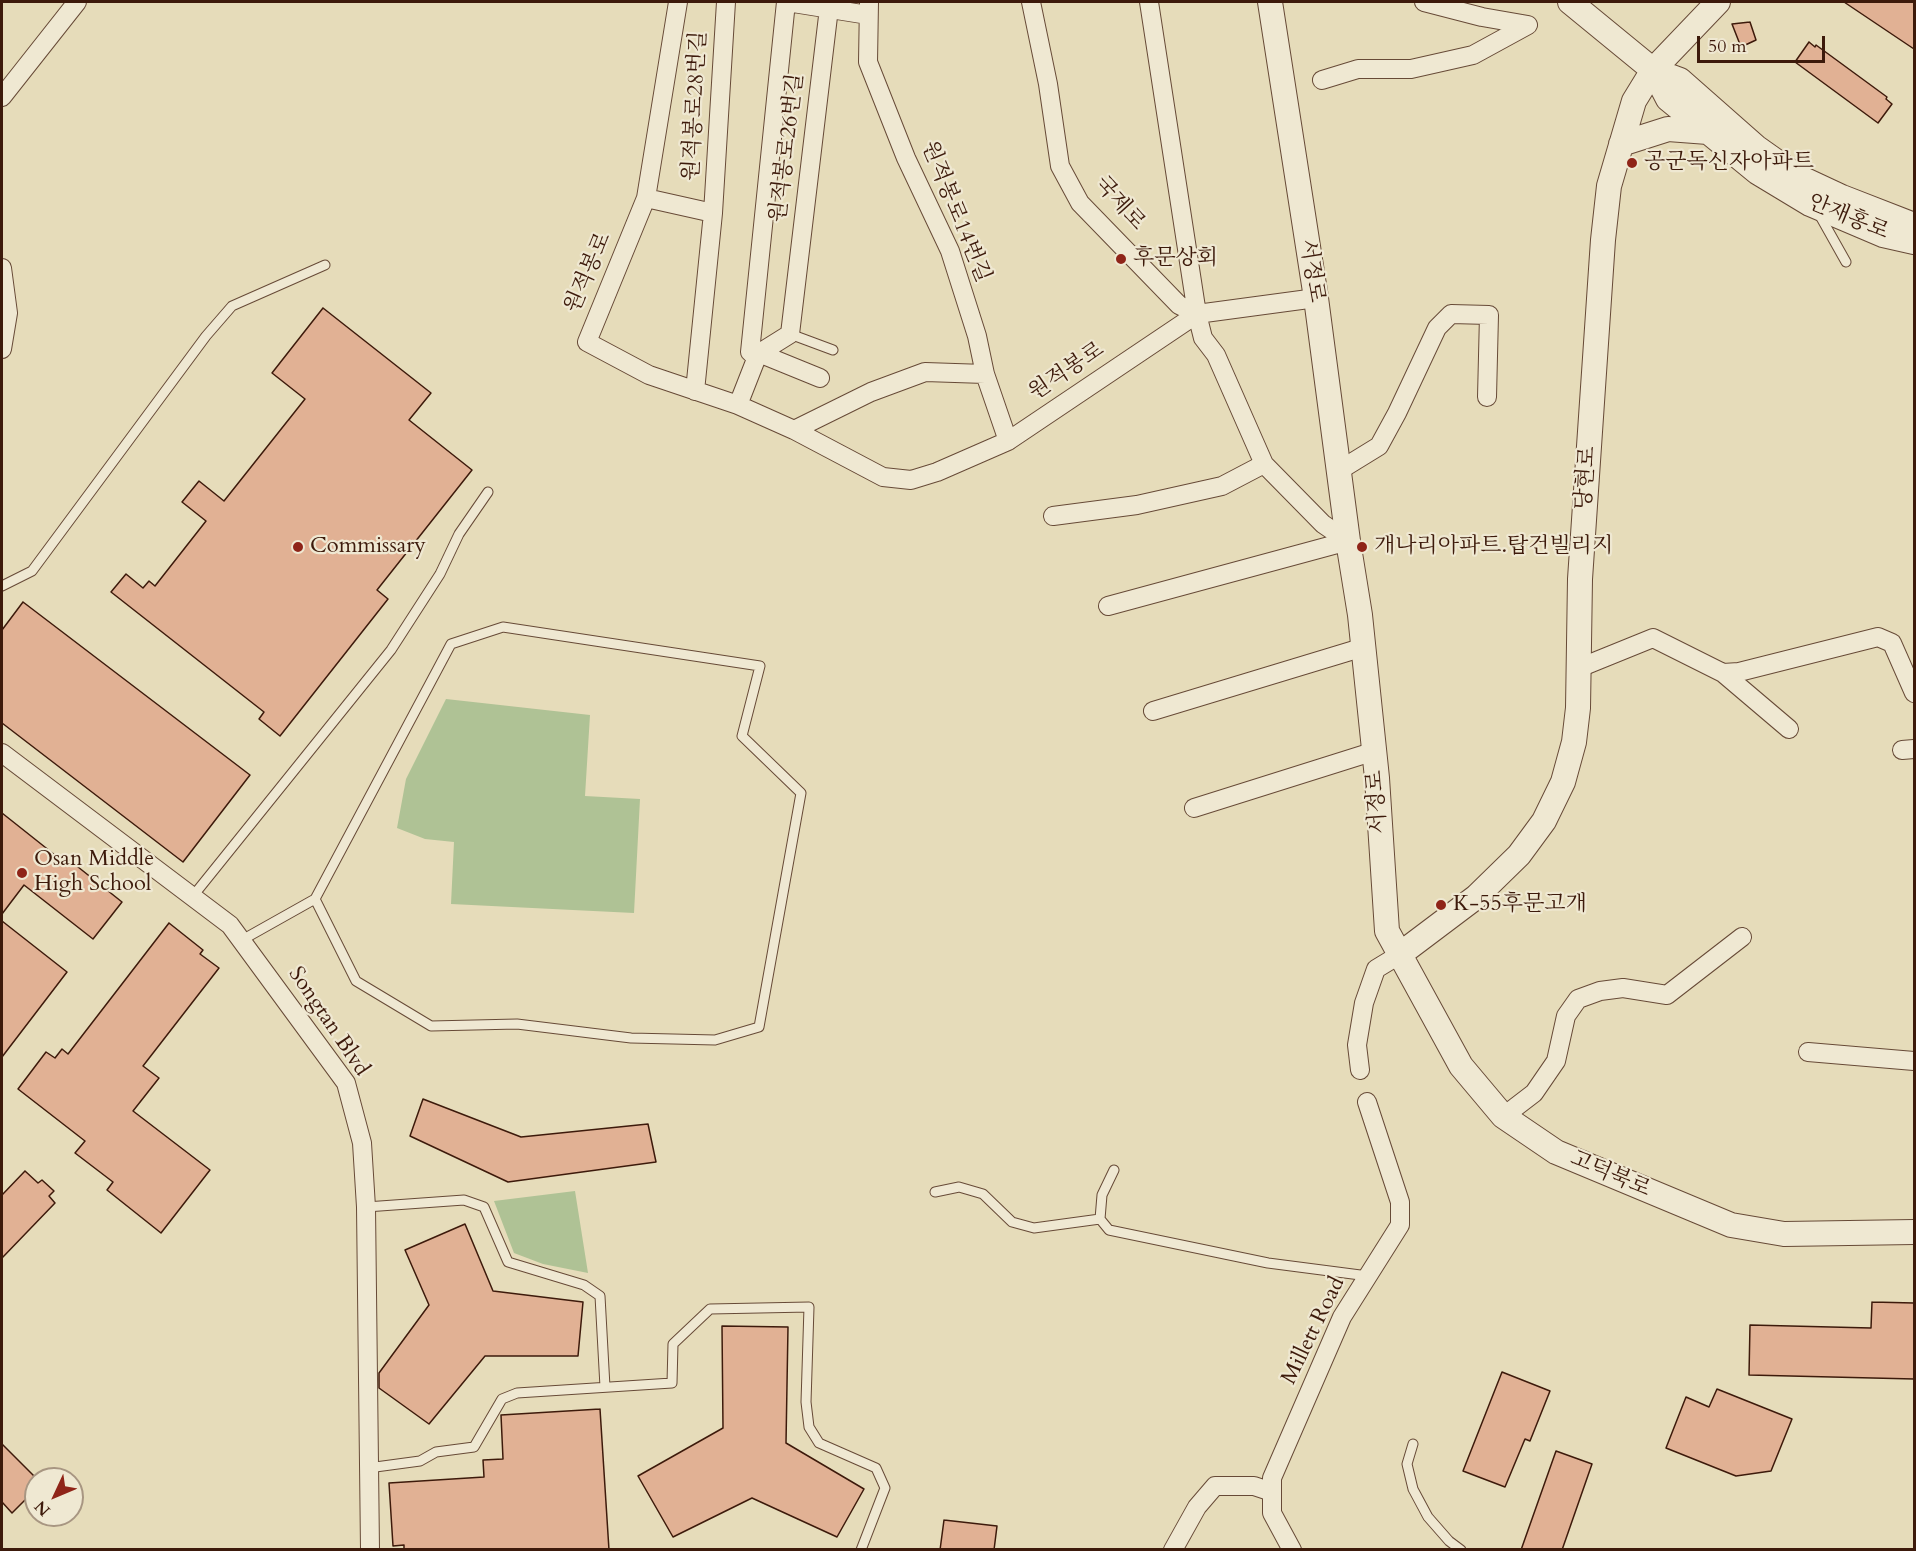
<!DOCTYPE html>
<meta charset="utf-8">
<style>
body{margin:0}
#map{position:relative;width:1916px;height:1551px;overflow:hidden;background:#e6dcba;font-family:Cardo,serif}
canvas{display:block}
.frame{position:absolute;inset:0;border:3px solid #3d1a0b;pointer-events:none}
.north{position:absolute;left:24px;top:1467px;width:60px;height:60px;box-sizing:border-box;background:#efe8d2;border:2px solid #a89682;border-radius:50%;rotate:226deg;font-size:16px;font-weight:700;line-height:24px;text-align:center;color:#3d1a0b}
.north::after{content:'';display:block;margin:auto;width:21px;height:27px;background:#8f2418;clip-path:polygon(50% 0,100% 100%,50% 72%,0 100%)}
.scale{position:absolute;left:1697px;top:36px;width:128px;height:27px;box-sizing:border-box;border:3px solid #3d1a0b;border-top:0;padding-left:8px;font-size:18px;line-height:21px;white-space:nowrap;color:#3d1a0b;-webkit-text-stroke:4px #efe8d2;paint-order:stroke}
</style>
<div id="map">
<canvas width="1916" height="1551"></canvas>
<div class="frame"></div>
<div class="north">N</div>
<div class="scale">50 m</div>
</div>
<script>
const ctx = document.querySelector('canvas').getContext('2d');
ctx.lineJoin = 'round';
function fill(path, color) { ctx.fillStyle = color; ctx.fill(path, 'evenodd'); }
const toPath = rows => new Path2D(rows.map(r => 'M' + r).join(''));
function stroke(path, color, width, dash) { ctx.strokeStyle = color; ctx.lineWidth = width; ctx.lineCap = dash ? 'butt' : 'round'; ctx.setLineDash(dash || []); ctx.stroke(path); }
function write(font, color, halo, rows, align = 'center') {
  ctx.font = font + ' Cardo,"Noto Serif KR",serif'; ctx.lineWidth = 4.5; ctx.setLineDash([]); ctx.textBaseline = 'middle'; ctx.strokeStyle = halo; ctx.fillStyle = color; for (const [text, x, y, turn = 0] of rows) {
    ctx.save(); ctx.translate(x, y); ctx.rotate((+turn || 0) * Math.PI / 180); ctx.textAlign = isNaN(turn) ? turn : align; if (halo) ctx.strokeText(text, 0, 0); ctx.fillText(text, 0, 0); ctx.restore();
  }
}
const green = toPath([
 [446,699,590,715,585,796,640,799,634,913,451,904,454,842,425,839,397,828,406,779],
 [575,1191,588,1273,543,1264,514,1253,494,1201]
]);
const building = toPath([
 [1844,2,1914,2,1914,49,1844,2],
 [1750,22,1756,40,1741,47,1732,24,1750,22],
 [1809,42,1815,47,1816,45,1887,97,1886,99,1892,104,1878,123,1795,62,1809,42],
 [323,308,431,393,409,420,472,470,377,590,388,599,280,736,259,719,264,712,111,592,126,574,143,588,149,581,155,586,206,521,182,502,199,481,224,501,305,399,272,373,323,308],
 [23,602,250,775,183,862,2,723,2,630,23,602],
 [2,813,65,863,68,859,122,902,93,939,24,885,2,914,2,813],
 [2,921,67,972,2,1057,2,921],
 [169,923,203,950,200,954,219,968,143,1066,159,1078,133,1111,210,1170,161,1233,107,1190,113,1182,75,1153,85,1141,18,1089,46,1052,55,1058,62,1049,68,1054,169,923],
 [423,1099,521,1137,648,1124,656,1162,508,1182,410,1136,423,1099],
 [25,1171,38,1183,42,1180,54,1191,49,1196,55,1203,2,1258,2,1195,25,1171],
 [465,1224,493,1291,583,1302,578,1356,485,1356,429,1424,379,1388,379,1373,429,1305,405,1250,465,1224],
 [1872,1302,1914,1303,1914,1379,1749,1375,1750,1325,1871,1328,1872,1302],
 [722,1326,788,1327,786,1443,864,1489,837,1537,752,1498,673,1537,638,1476,723,1428,722,1326],
 [1502,1372,1550,1391,1530,1441,1525,1439,1505,1487,1463,1471,1502,1372],
 [1717,1389,1792,1419,1771,1471,1736,1476,1666,1448,1686,1397,1709,1407,1717,1389],
 [600,1409,609,1550,404,1550,404,1545,393,1546,389,1483,484,1477,483,1460,503,1459,501,1415,600,1409],
 [2,1444,36,1478,36,1511,25,1500,12,1513,2,1502,2,1444],
 [1556,1451,1592,1464,1562,1550,1521,1550,1556,1451],
 [944,1520,997,1526,994,1550,940,1550,944,1520]
]);
const service = toPath([
 [1819,214,1846,262],
 [790,334,833,350],
 [2,586,32,571,206,336,232,306,325,265],
 [193,896,391,650,440,574,459,534,488,492],
 [242,940,315,899,451,644,503,627,760,666,742,736,801,793,759,1027,715,1040,631,1038,517,1024,431,1026,356,981,315,899],
 [1114,1170,1102,1195,1100,1219,1109,1230,1268,1263,1368,1276],
 [935,1192,959,1187,983,1194,1012,1222,1034,1228,1100,1219],
 [366,1207,464,1200,484,1207,508,1262,584,1285,600,1296,605,1387],
 [1413,1444,1407,1464,1413,1489,1428,1517,1449,1541,1461,1550],
 [368,1468,420,1461,436,1452,474,1447,502,1399,517,1393,672,1383,673,1344,710,1309,809,1307,806,1402,809,1427,819,1443,876,1468,885,1488,861,1550]
]);
const minor = toPath([
 [678,2,646,198,587,342,649,375,738,405,794,430,883,477,911,480,937,472,1008,441,1197,314,1316,298],
 [786,2,750,352,766,356,820,378],
 [787,2,868,15],
 [869,2,868,62,906,158,950,251,977,336,985,374,1008,441],
 [1031,2,1048,84,1060,166,1080,203,1179,305,1197,314,1203,338,1216,355,1264,464,1323,524,1348,541],
 [1149,2,1197,314],
 [1322,80,1358,69,1411,69,1473,55,1528,25,1482,17,1424,2],
 [2,97,77,2],
 [646,198,713,213],
 [2,268,8,313,2,349],
 [695,391,713,213,726,2],
 [738,405,758,354,790,334,829,8],
 [794,430,871,392,925,372,985,374],
 [1340,470,1379,446,1397,413,1437,328,1451,314,1489,315,1487,397],
 [1053,516,1137,505,1222,486,1264,464],
 [1108,606,1348,541],
 [1579,668,1653,638,1723,673,1739,672,1878,637,1892,643,1914,693],
 [1723,673,1789,729],
 [1153,711,1364,647],
 [1902,750,1914,749],
 [2,753,230,925,346,1083,362,1143,366,1207,370,1550],
 [1194,808,1375,751],
 [1808,1052,1914,1061],
 [1360,1070,1357,1045,1364,1003,1376,969,1399,955],
 [1504,1116,1534,1093,1556,1061,1566,1016,1578,999,1600,991,1623,988,1667,995,1742,937],
 [1173,1550,1197,1507,1215,1486,1254,1486,1272,1492],
 [1292,1550,1272,1513,1272,1478,1342,1317,1400,1225,1400,1202,1367,1102]
]);
const tertiary = toPath([
 [1270,2,1316,298,1348,541,1360,615,1377,778,1387,931,1461,1066,1503,1116,1556,1152,1731,1225,1784,1234,1914,1232],
 [1570,2,1653,70,1680,80,1756,147,1797,176,1842,197,1914,225],
 [1653,70,1668,99,1757,172,1810,204,1883,235,1914,242],
 [1621,144,1668,129,1708,132],
 [1399,955,1476,897,1519,855,1544,821,1563,782,1574,742,1578,708,1580,579,1603,240,1609,186,1634,101,1653,70,1718,2]
]);
const markers = [
 [1632,163,6,"#8f2418"],
 [1121,259,6,"#8f2418"],
 [298,547,6,"#8f2418"],
 [1362,547,6,"#8f2418"],
 [22,873,6,"#8f2418"],
 [1441,905,6,"#8f2418"]
];
const streetNames = [
 ["원적봉로28번길",696,106,-87],
 ["원적봉로26번길",788,148,-83],
 ["국제로",1119,204,48],
 ["원적봉로14번길",955,212,68],
 ["안재홍로",1848,218,22],
 ["서정로",1311,271,81],
 ["원적봉로",589,273,-67],
 ["원적봉로",1067,372,-34],
 ["당현로",1587,478,-86],
 ["서정로",1378,802,-94],
 ["Songtan Blvd",328,1022,56],
 ["고덕북로",1610,1175,23],
 ["Millett Road",1314,1331,-64]
];
const poiNames = [
 ["공군독신자아파트",1644,163],
 ["후문상회",1133,259],
 ["Commissary",310,547],
 ["개나리아파트.탑건빌리지",1374,547],
 ["Osan Middle",34,860],
 ["High School",34,885],
 ["K-55후문고개",1453,905]
];
fill(green, '#afc295');
fill(building, '#e1b194');
stroke(building, '#3d1a0b', 1.5);
stroke(service, '#674a37', 11);
stroke(minor, '#674a37', 20);
stroke(tertiary, '#674a37', 26);
stroke(service, '#efe8d2', 9);
stroke(minor, '#efe8d2', 18);
stroke(tertiary, '#efe8d2', 24);
for (const [x, y, r, color] of markers) { const dot = new Path2D(); dot.arc(x, y, r, 0, 2 * Math.PI); ctx.fillStyle = color; ctx.fill(dot); stroke(dot, '#efe8d2', 2); }
write('22px', '#3d1a0b', '#efe8d2', streetNames);
write('22px', '#3d1a0b', '#efe8d2', poiNames, 'left');
</script>
